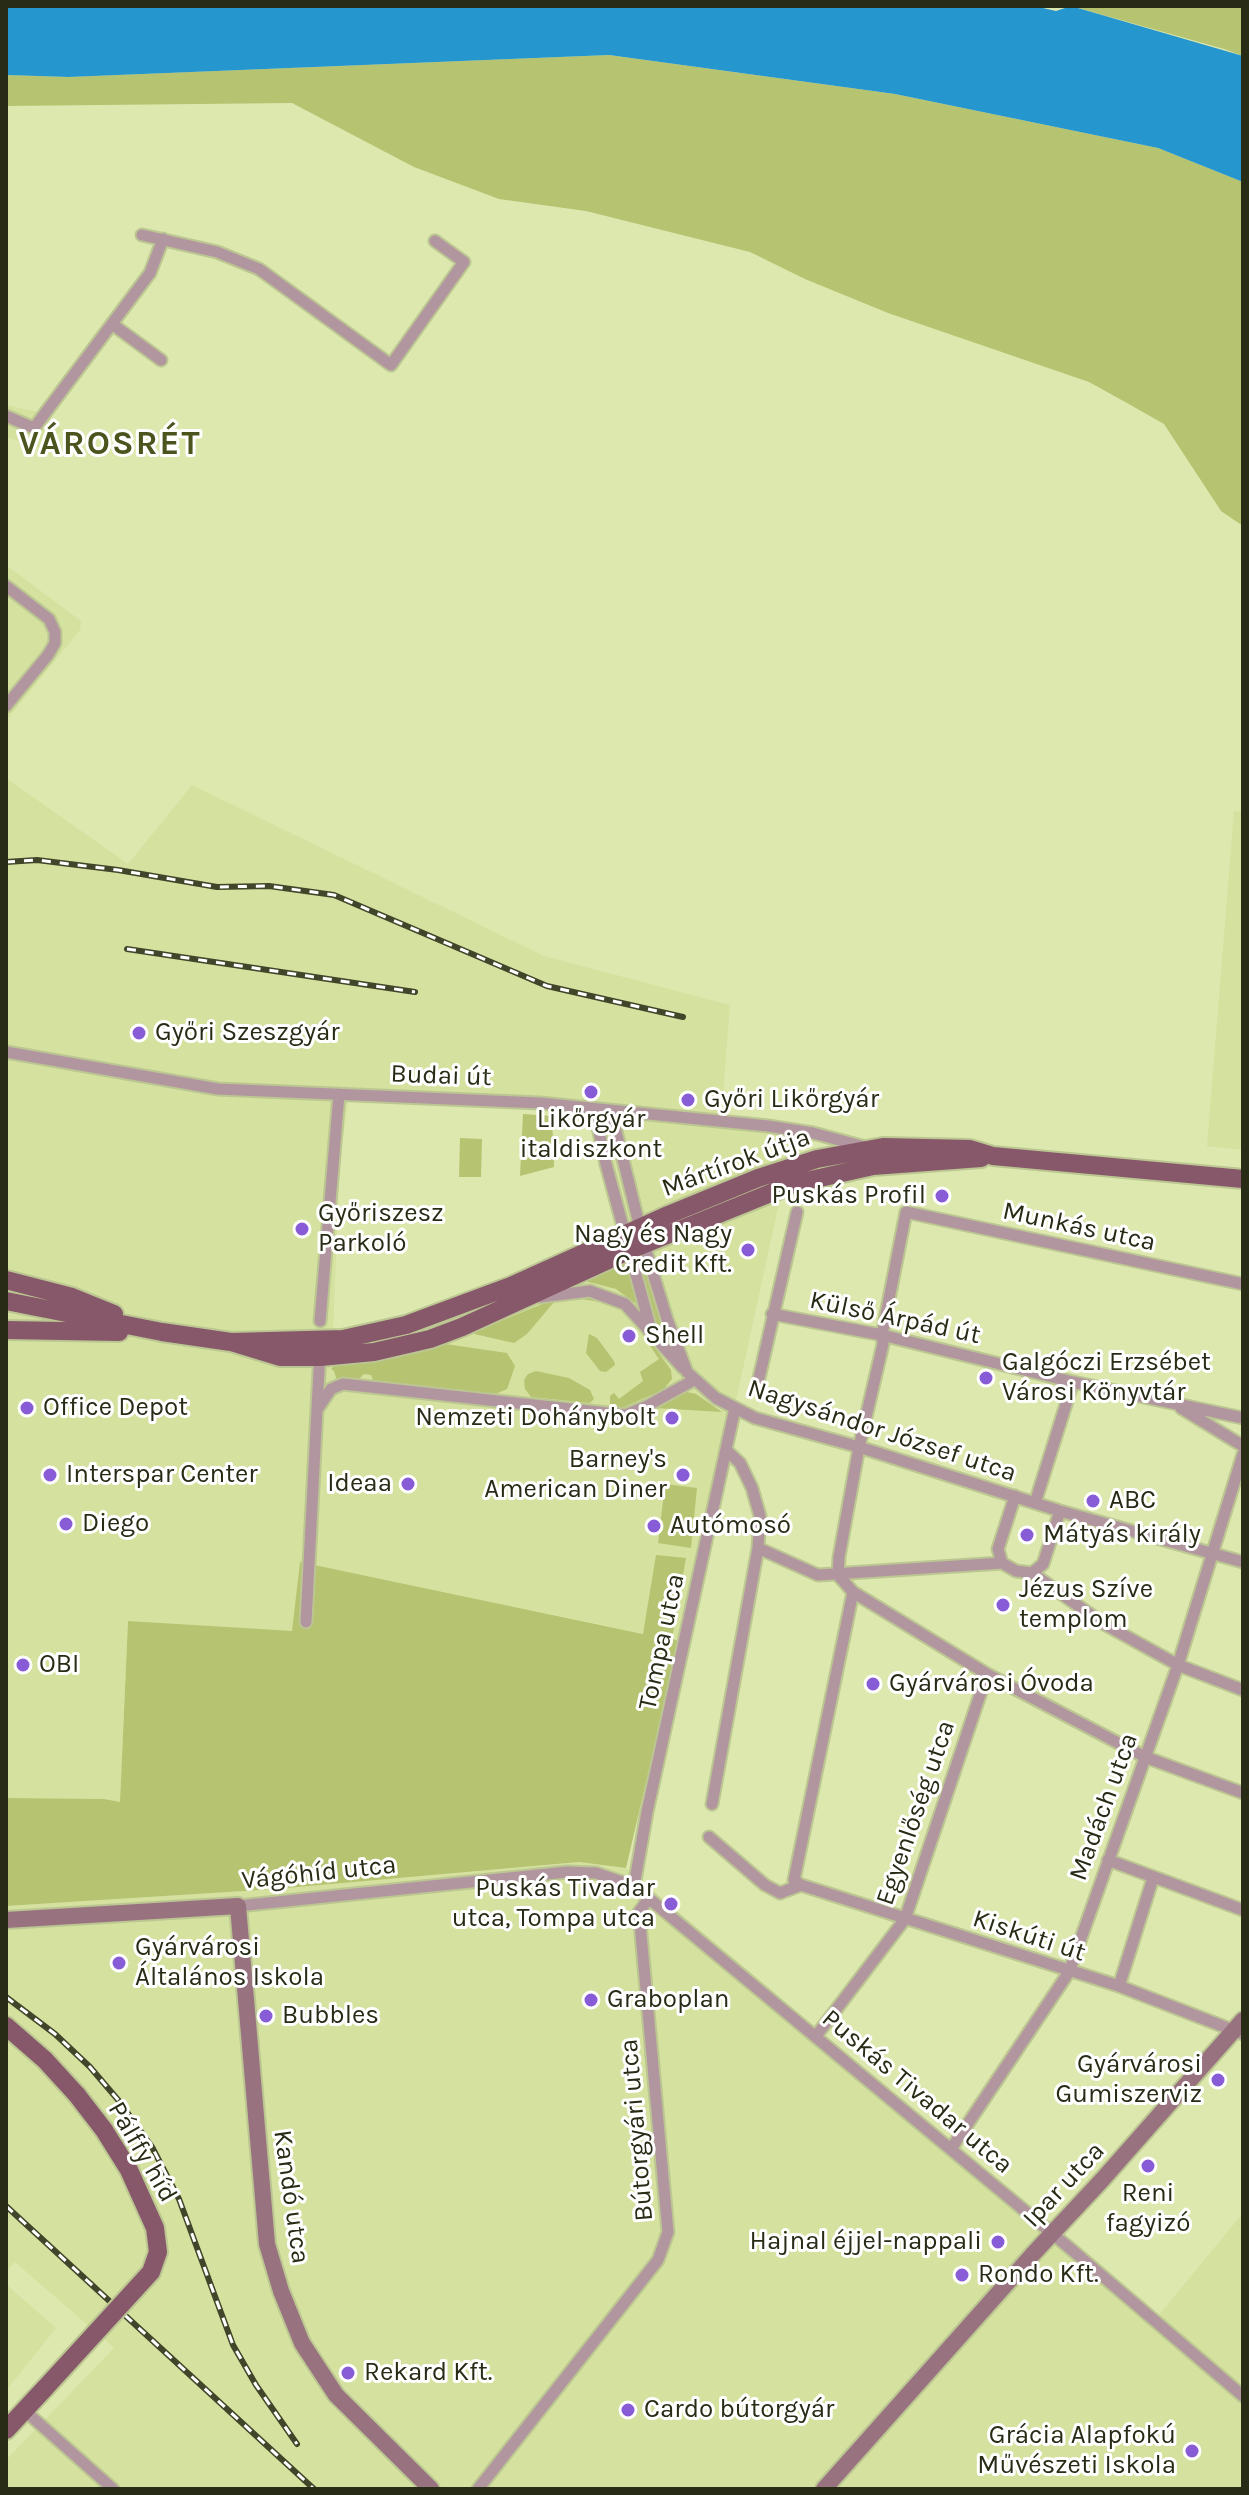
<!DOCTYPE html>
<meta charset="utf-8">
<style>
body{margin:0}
#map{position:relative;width:1249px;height:2495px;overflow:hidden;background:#dde8ae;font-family:Karla,sans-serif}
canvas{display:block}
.frame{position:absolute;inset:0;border:8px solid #282b15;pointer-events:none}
</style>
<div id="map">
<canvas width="1249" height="2495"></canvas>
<div class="frame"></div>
</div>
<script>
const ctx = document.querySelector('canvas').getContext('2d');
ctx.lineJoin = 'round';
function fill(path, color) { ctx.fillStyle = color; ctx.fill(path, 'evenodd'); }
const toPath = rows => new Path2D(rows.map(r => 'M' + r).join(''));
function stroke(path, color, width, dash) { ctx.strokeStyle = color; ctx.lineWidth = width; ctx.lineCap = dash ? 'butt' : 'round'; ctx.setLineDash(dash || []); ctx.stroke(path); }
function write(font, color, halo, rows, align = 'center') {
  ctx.font = font + ' Karla,sans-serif'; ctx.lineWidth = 6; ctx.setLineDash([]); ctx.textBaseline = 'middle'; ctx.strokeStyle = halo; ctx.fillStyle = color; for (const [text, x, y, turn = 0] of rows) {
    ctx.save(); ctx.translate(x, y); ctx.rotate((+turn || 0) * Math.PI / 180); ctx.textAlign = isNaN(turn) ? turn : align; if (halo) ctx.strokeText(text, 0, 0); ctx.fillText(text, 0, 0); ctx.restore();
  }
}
const built = toPath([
 [6,405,38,412,62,429,45,450,6,437],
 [6,565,81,621,80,630,6,721],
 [6,778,128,864,192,785,544,956,730,1005,721,1119,796,1125,737,1396,679,1641,300,1562,292,1632,128,1621,120,1803,104,1799,6,1798],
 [350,1090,591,1105,619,1226,447,1304,394,1319,333,1330,340,1160],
 [1234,811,1243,812,1243,1150,1207,1146],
 [579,1862,626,1868,767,1986,1063,2248,1153,2322,1243,2213,1243,2489,6,2489,6,2460,114,2348,15,2262,6,2271,6,1906,275,1889],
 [6,2284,56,2328,6,2391]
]);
const green = toPath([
 [1071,6,1243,6,1243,56,1224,49],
 [609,55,895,94,1158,148,1243,182,1243,526,1221,511,1164,424,1127,403,1089,382,888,313,805,279,750,252,586,211,499,199,414,167,292,103,6,106,6,75,69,77],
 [523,1114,552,1116,554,1167,520,1176],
 [460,1138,482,1139,481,1177,459,1177],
 [641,1258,645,1261,662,1323,676,1353,657,1328,639,1261],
 [626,1261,639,1306,616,1289,581,1280],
 [580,1292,614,1300,631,1314,671,1370,672,1379,663,1390,624,1407,617,1409,610,1405,610,1396,614,1393,619,1399,643,1381,640,1372,659,1359,632,1319,614,1304,574,1298,554,1302,527,1334,514,1343,474,1334,477,1331,554,1299],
 [589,1334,597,1338,614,1361,615,1365,606,1372,600,1371,586,1353],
 [445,1344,507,1353,515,1366,507,1389,493,1395,374,1383,371,1375,364,1374,356,1382,337,1381,334,1371,331,1369,338,1363],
 [536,1371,569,1378,590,1390,594,1399,590,1403,531,1397,525,1389,524,1380,528,1374],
 [687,1392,696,1394,722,1412,654,1408,679,1393],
 [665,1484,697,1488,691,1548,658,1543],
 [656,1555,686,1558,672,1639,679,1641,626,1868,579,1862,275,1889,6,1906,6,1798,104,1799,120,1802,128,1621,292,1631,300,1562,643,1634]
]);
const water = toPath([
 [6,6,1034,6,1056,11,1071,6,1243,56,1243,182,1158,148,895,94,609,55,69,77,6,75]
]);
const street = toPath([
 [142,235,217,252,259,269,391,365,464,262,435,241],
 [112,324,161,360],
 [6,416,34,428,150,273,163,239],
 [6,586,49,619,55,632,55,643,48,655,6,706],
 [6,1052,218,1089,540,1103,768,1126,813,1133,865,1147],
 [594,1109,606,1164,651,1330],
 [611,1111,644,1244,667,1319,687,1372,716,1398,755,1418,859,1447,1060,1511,1243,1562],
 [1243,1284,906,1212,882,1335,883,1344,859,1447,839,1557,838,1575,853,1592,987,1674,1145,1757,1243,1793],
 [540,1297,590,1291,625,1304,683,1368],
 [772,1314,882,1335,1073,1382,1243,1418],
 [320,1321,339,1094],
 [757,1387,797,1212],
 [1181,1408,1243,1446],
 [317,1410,331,1389,343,1384,625,1415,647,1406,694,1380],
 [726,1450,740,1463,752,1488,760,1516,758,1548,818,1575,1002,1563],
 [1015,1496,998,1549,1002,1563,1016,1571,1032,1573,1043,1564,1060,1511],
 [1035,1503,1073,1382],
 [1032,1573,1104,1624,1178,1665,1243,1690],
 [853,1592,794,1880,801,1885,1119,1986,1243,2034],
 [306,1622,320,1351],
 [712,1804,758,1548],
 [709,1837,765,1885,780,1893,801,1885],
 [1108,1860,1243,1910],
 [634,1886,647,1812,735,1408],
 [238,1906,567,1872,596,1873,634,1886,1072,2250,1243,2396],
 [1119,1986,1153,1878],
 [816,2036,905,1919,987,1674],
 [951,2149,1069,1972,1178,1665,1243,1454],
 [24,2410,113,2489],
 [478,2489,658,2260,668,2232,639,1912,649,1898]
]);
const secondary = toPath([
 [6,1920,238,1906,267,2244,281,2291,302,2343,336,2395,431,2489],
 [824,2489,1033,2254,1102,2180,1243,2020]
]);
const primary = toPath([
 [6,1280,72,1297,114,1314],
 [6,1301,162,1332,231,1342,280,1357,320,1357,374,1352,430,1339,462,1327,630,1250,793,1184,873,1166,981,1158],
 [6,1330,119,1332],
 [231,1342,343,1339,406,1325,511,1286,668,1215,758,1178,817,1159,883,1147,970,1149,993,1156,1243,1179],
 [6,2026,45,2060,77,2095],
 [6,2430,46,2387]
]);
const rail = toPath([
 [6,862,37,860,118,870,217,887,269,886,334,895,547,986,683,1017],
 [127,949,415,992],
 [6,1997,55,2034,90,2067,119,2101,152,2147,179,2199,233,2345,256,2385,297,2444],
 [6,2206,314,2489]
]);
const primaryBridge = toPath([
 [46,2387,151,2272,158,2252,155,2228,129,2170,104,2130,77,2095]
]);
const markers = [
 [139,1033,8,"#875cd6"],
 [591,1092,8,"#875cd6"],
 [688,1100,8,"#875cd6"],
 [942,1196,8,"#875cd6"],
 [302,1229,8,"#875cd6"],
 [748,1250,8,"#875cd6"],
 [629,1336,8,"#875cd6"],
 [986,1378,8,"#875cd6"],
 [27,1408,8,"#875cd6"],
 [672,1418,8,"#875cd6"],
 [50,1475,8,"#875cd6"],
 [683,1475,8,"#875cd6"],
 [408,1484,8,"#875cd6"],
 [1093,1501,8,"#875cd6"],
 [66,1524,8,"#875cd6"],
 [654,1526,8,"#875cd6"],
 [1027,1535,8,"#875cd6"],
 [1003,1605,8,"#875cd6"],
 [23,1665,8,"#875cd6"],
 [873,1684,8,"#875cd6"],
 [671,1904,8,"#875cd6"],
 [119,1963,8,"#875cd6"],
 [591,2000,8,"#875cd6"],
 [266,2016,8,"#875cd6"],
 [1218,2080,8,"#875cd6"],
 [1148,2166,8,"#875cd6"],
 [998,2242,8,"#875cd6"],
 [962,2275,8,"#875cd6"],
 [348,2373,8,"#875cd6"],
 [628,2410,8,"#875cd6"],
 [1192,2451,8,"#875cd6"]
];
const poiNames = [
 ["Győri Szeszgyár",155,1033],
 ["Győri Likőrgyár",704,1100],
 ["Likőrgyár",591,1120,"center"],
 ["italdiszkont",591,1150,"center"],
 ["Puskás Profil",926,1196,"right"],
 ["Győriszesz",318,1214],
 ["Parkoló",318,1244],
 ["Nagy és Nagy",732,1235,"right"],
 ["Credit Kft.",732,1265,"right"],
 ["Shell",645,1336],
 ["Galgóczi Erzsébet",1002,1363],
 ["Városi Könyvtár",1002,1393],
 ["Office Depot",43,1408],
 ["Nemzeti Dohánybolt",656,1418,"right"],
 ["Barney's",667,1460,"right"],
 ["American Diner",667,1490,"right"],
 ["Interspar Center",66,1475],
 ["Ideaa",392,1484,"right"],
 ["ABC",1109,1501],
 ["Diego",82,1524],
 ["Autómosó",670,1526],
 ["Mátyás király",1043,1535],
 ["Jézus Szíve",1019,1590],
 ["templom",1019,1620],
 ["OBI",39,1665],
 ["Gyárvárosi Óvoda",889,1684],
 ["Puskás Tivadar",655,1889,"right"],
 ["utca, Tompa utca",655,1919,"right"],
 ["Gyárvárosi",135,1948],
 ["Általános Iskola",135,1978],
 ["Graboplan",607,2000],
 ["Bubbles",282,2016],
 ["Gyárvárosi",1202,2065,"right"],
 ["Gumiszerviz",1202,2095,"right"],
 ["Reni",1148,2194,"center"],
 ["fagyizó",1148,2224,"center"],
 ["Hajnal éjjel-nappali",982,2242,"right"],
 ["Rondo Kft.",978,2275],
 ["Rekard Kft.",364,2373],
 ["Cardo bútorgyár",644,2410],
 ["Grácia Alapfokú",1176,2436,"right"],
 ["Művészeti Iskola",1176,2466,"right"]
];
const streetNames = [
 ["Budai út",441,1076,2],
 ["Mártírok útja",736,1163,-20],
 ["Munkás utca",1079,1227,12],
 ["Külső Árpád út",895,1318,12],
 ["Nagysándor József utca",882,1431,18],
 ["Tompa utca",662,1642,-78],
 ["Madách utca",1104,1807,-70],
 ["Egyenlőség utca",916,1813,-71],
 ["Vágóhíd utca",319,1873,-6],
 ["Kiskúti út",1029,1936,18],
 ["Puskás Tivadar utca",917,2092,40],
 ["Bútorgyári utca",637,2130,-95],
 ["Pálffy híd",142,2152,60],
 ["Ipar utca",1064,2185,-47],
 ["Kandó utca",291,2197,82]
];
const districtNames = [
 ["VÁROSRÉT",110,444]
];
fill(built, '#d5e19f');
fill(green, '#b6c371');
fill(water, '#2696cf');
stroke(street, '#bcc692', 15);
stroke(secondary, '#bcc692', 20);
stroke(primary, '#bcc692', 22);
stroke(street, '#b2969f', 11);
stroke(secondary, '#99727f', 16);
stroke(primary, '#875869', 18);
stroke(rail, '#41452a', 6);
stroke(rail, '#fff', 3, [9]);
stroke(primaryBridge, '#bcc692', 22, []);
stroke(primaryBridge, '#875869', 18);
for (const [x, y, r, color] of markers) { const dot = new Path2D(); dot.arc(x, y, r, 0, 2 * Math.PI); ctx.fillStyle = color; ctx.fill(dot); stroke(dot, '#fff', 3); }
write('26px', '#282b15', '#fff', poiNames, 'left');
write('26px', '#282b15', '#fff', streetNames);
ctx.letterSpacing = '2px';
write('bold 34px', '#4c541e', '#fff', districtNames);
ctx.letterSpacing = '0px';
</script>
